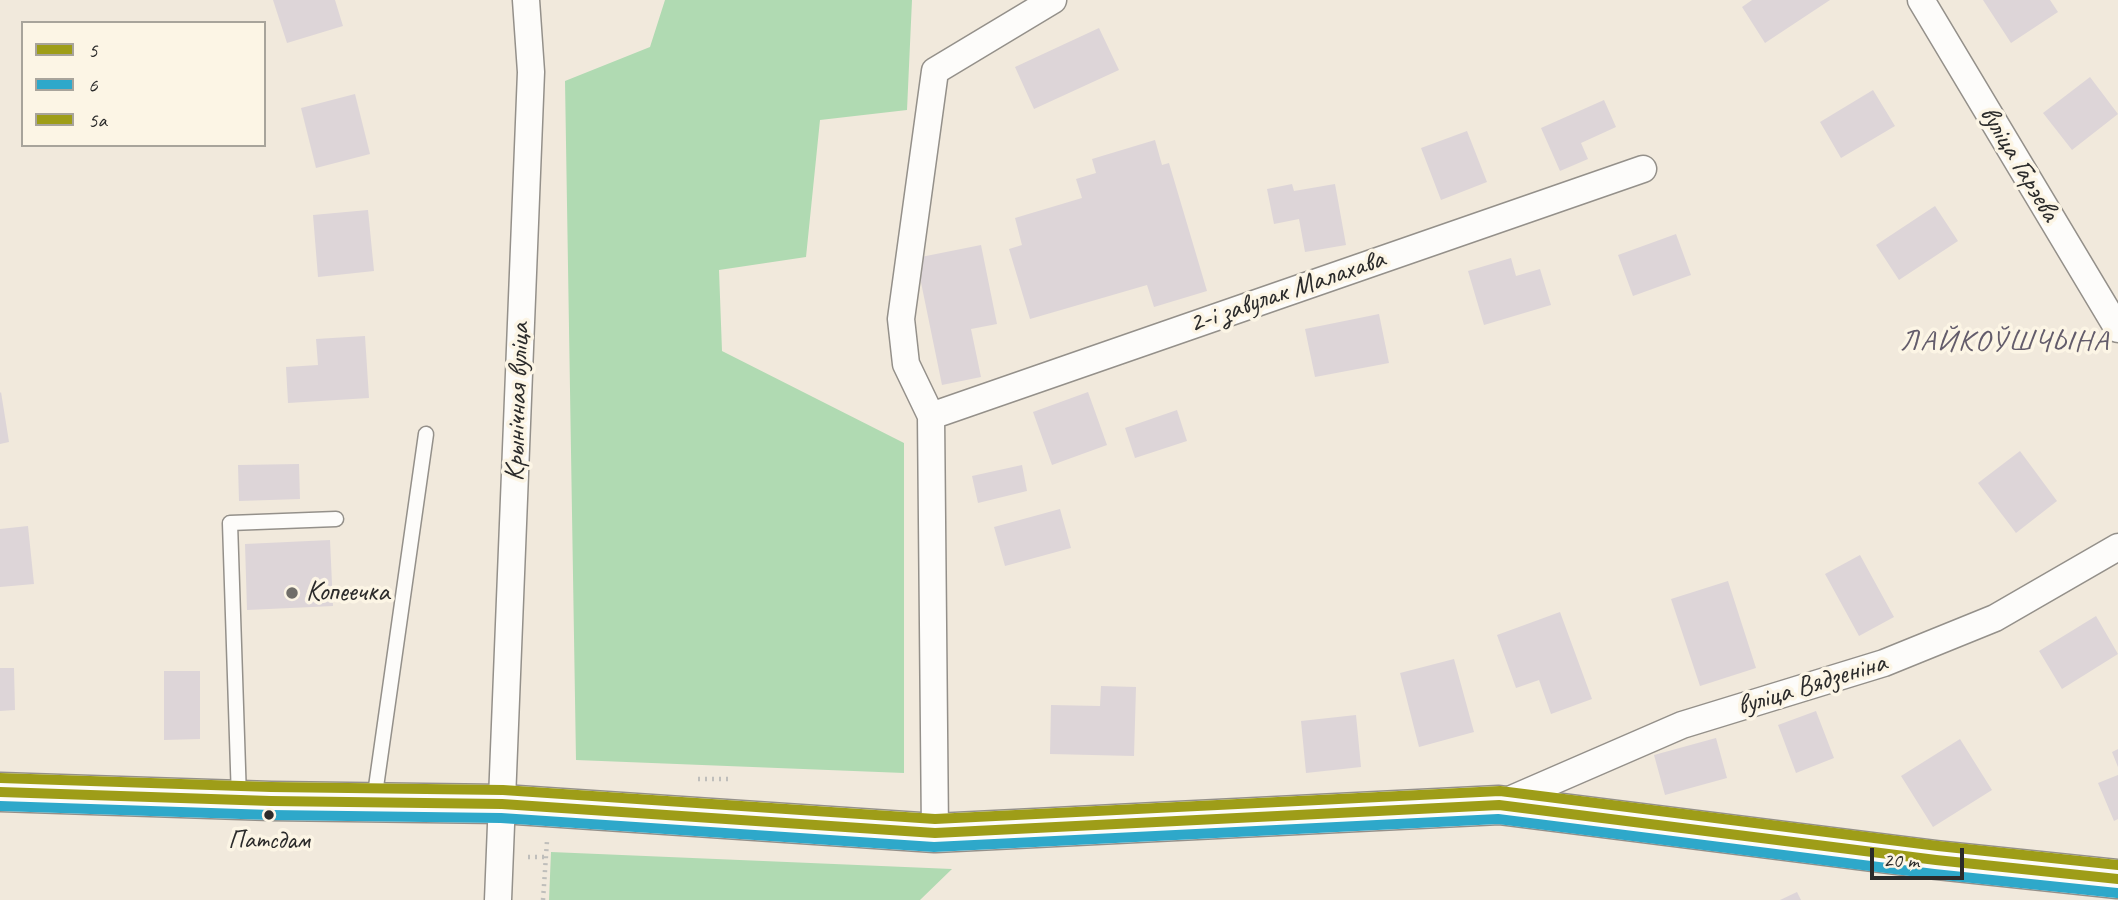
<!DOCTYPE html>
<meta charset="utf-8">
<style>
body{margin:0}
#map{position:relative;width:2118px;height:900px;overflow:hidden;background:#f1e9dc;font-family:Caveat,sans-serif}
canvas{display:block}
.legend{position:absolute;left:21px;top:21px;width:245px;height:126px;box-sizing:border-box;background:#fcf5e5;border:2px solid #a8a49b;margin:0;padding:9px 12px;list-style:none;font-size:21px;color:#2b2b2b}
.legend li{display:flex;align-items:center;gap:14px;height:35px}
.legend b{width:35px;border:2px solid #a8a49b}
.scale{position:absolute;left:1870px;top:848px;width:94px;height:32px;box-sizing:border-box;border:4px solid #2b2b2b;border-top:0;padding-left:9px;font-size:21px;line-height:24px;white-space:nowrap;color:#2b2b2b;-webkit-text-stroke:5px #fcf5e5;paint-order:stroke}
</style>
<div id="map">
<canvas width="2118" height="900"></canvas>
<ul class="legend">
<li><b style="height:9px;background:#9e9d18"></b>5</li>
<li><b style="height:9px;background:#2ea8ca"></b>6</li>
<li><b style="height:9px;background:#9e9d18"></b>5а</li>
</ul>
<div class="scale">20 m</div>
</div>
<script>
const ctx = document.querySelector('canvas').getContext('2d');
ctx.lineJoin = 'round';
function fill(path, color) { ctx.fillStyle = color; ctx.fill(path, 'evenodd'); }
const toPath = rows => new Path2D(rows.map(r => 'M' + r).join(''));
function stroke(path, color, width, dash) { ctx.strokeStyle = color; ctx.lineWidth = width; ctx.lineCap = dash ? 'butt' : 'round'; ctx.setLineDash(dash || []); ctx.stroke(path); }
function write(font, color, halo, rows, align = 'center') {
  ctx.font = font + ' Caveat,sans-serif'; ctx.lineWidth = 7; ctx.setLineDash([]); ctx.textBaseline = 'middle'; ctx.strokeStyle = halo; ctx.fillStyle = color; for (const [text, x, y, turn = 0] of rows) {
    ctx.save(); ctx.translate(x, y); ctx.rotate((+turn || 0) * Math.PI / 180); ctx.textAlign = isNaN(turn) ? turn : align; if (halo) ctx.strokeText(text, 0, 0); ctx.fillText(text, 0, 0); ctx.restore();
  }
}
const green = toPath([
 [665,0,912,0,907,110,820,120,806,257,719,270,722,351,904,443,904,773,576,760,565,81,650,47],
 [551,852,952,869,920,900,549,900]
]);
const building = toPath([
 [273,0,335,0,343,26,287,43],
 [1752,0,1830,0,1765,43,1742,7],
 [1983,0,2050,0,2058,12,2011,43],
 [1099,28,1119,70,1034,109,1015,67],
 [2090,77,2118,114,2072,150,2043,113],
 [1873,90,1895,126,1841,158,1820,122],
 [355,94,370,154,316,168,301,108],
 [1604,100,1616,127,1581,143,1588,159,1560,171,1541,128],
 [1467,131,1487,182,1441,200,1421,148],
 [1155,140,1162,165,1169,163,1207,291,1154,307,1147,285,1030,319,1009,249,1022,245,1015,218,1082,198,1076,179,1096,173,1092,159],
 [1292,184,1294,191,1335,184,1346,245,1305,252,1299,219,1274,224,1267,189],
 [1935,206,1958,241,1899,280,1876,245],
 [368,210,374,271,318,277,313,215],
 [1676,234,1691,275,1633,296,1618,255],
 [981,245,997,324,971,329,981,377,942,385,916,258],
 [1511,258,1516,276,1540,269,1551,305,1484,325,1468,271],
 [1379,314,1389,363,1315,377,1305,329],
 [365,336,369,398,288,403,286,367,318,365,316,339],
 [1,392,9,442,0,444,0,393],
 [1088,392,1107,445,1052,465,1033,412],
 [1177,410,1187,441,1135,458,1125,428],
 [2020,451,2057,501,2016,533,1978,483],
 [299,464,300,499,239,501,238,465],
 [1022,465,1027,491,978,503,972,476],
 [1060,509,1071,548,1005,566,994,527],
 [28,526,34,584,0,587,0,529],
 [330,540,333,606,247,610,245,544],
 [1860,555,1894,617,1859,636,1825,574],
 [1728,581,1756,668,1700,686,1671,599],
 [1560,612,1592,699,1551,714,1539,680,1516,688,1497,635],
 [2096,616,2118,654,2062,689,2039,651],
 [1454,659,1474,732,1419,747,1400,673],
 [0,668,14,668,15,710,0,711],
 [164,671,200,671,200,739,164,740],
 [1101,686,1136,687,1134,756,1050,754,1051,705,1100,706],
 [1816,711,1834,758,1796,773,1778,725],
 [1356,715,1361,767,1306,773,1301,721],
 [1716,738,1727,778,1665,795,1654,755],
 [1960,739,1992,790,1933,827,1901,776],
 [2118,749,2118,767,2112,752],
 [2118,775,2118,819,2114,821,2098,783],
 [1797,892,1801,900,1780,900]
]);
const path = toPath([
 [698,779,732,779],
 [528,857,546,857],
 [543,900,547,841]
]);
const lane = toPath([
 [239,799,230,523,336,519],
 [374,801,426,434]
]);
const street = toPath([
 [1921,0,2118,329],
 [931,416,1643,169],
 [1500,804,1682,725,1884,663,1995,618,2118,547],
 [935,833,931,416,906,364,901,319,935,71,1053,0],
 [498,900,531,72,526,0]
]);
const secondary = toPath([
 [0,792,271,801,502,804,935,833,1499,805,1936,860,2118,879]
]);
const bus1 = toPath([
 [0,792,271,801,502,804,935,833,1499,805,1936,860,2118,879]
]);
const bus2 = toPath([
 [0,806,271,815,501,818,934,847,1498,819,1934,874,2117,893]
]);
const bus3 = toPath([
 [0,778,271,787,503,790,935,819,1500,791,1938,846,2118,865]
]);
const markers = [
 [292,593,7,"#706e69"],
 [269,815,6,"#2b2b2b"]
];
const busNames = [
 ["Патсдам",269,841]
];
const streetNames = [
 ["вуліца Гарэева",2019,164,59],
 ["2-і завулак Малахава",1287,292,-19],
 ["Крынічная вуліца",518,402,-88],
 ["вуліца Вядзеніна",1812,685,-17]
];
const poiNames = [
 ["Копеечка",306,593]
];
const neighbourhoodNames = [
 ["ЛАЙКОЎШЧЫНА",2005,342]
];
fill(green, '#b0dab2');
fill(building, '#ddd5d8');
stroke(lane, '#94908a', 17);
stroke(street, '#94908a', 29);
stroke(secondary, '#94908a', 41);
stroke(path, '#bfbebb', 4.5, [2, 5]);
stroke(lane, '#fdfcfa', 14);
stroke(street, '#fdfcfa', 26);
stroke(secondary, '#fdfcfa', 38);
stroke(bus1, '#9e9d18', 10);
stroke(bus2, '#2ea8ca', 10);
stroke(bus3, '#9e9d18', 10);
for (const [x, y, r, color] of markers) { const dot = new Path2D(); dot.arc(x, y, r, 0, 2 * Math.PI); ctx.fillStyle = color; ctx.fill(dot); stroke(dot, '#fcf5e5', 2.5); }
write('26px', '#2b2b2b', '#fcf5e5', busNames);
write('28px', '#2b2b2b', '#fcf5e5', streetNames);
write('28px', '#2b2b2b', '#fcf5e5', poiNames, 'left');
ctx.letterSpacing = '2px';
write('30px', '#635c6b', '#fcf5e5', neighbourhoodNames);
ctx.letterSpacing = '0px';
</script>
